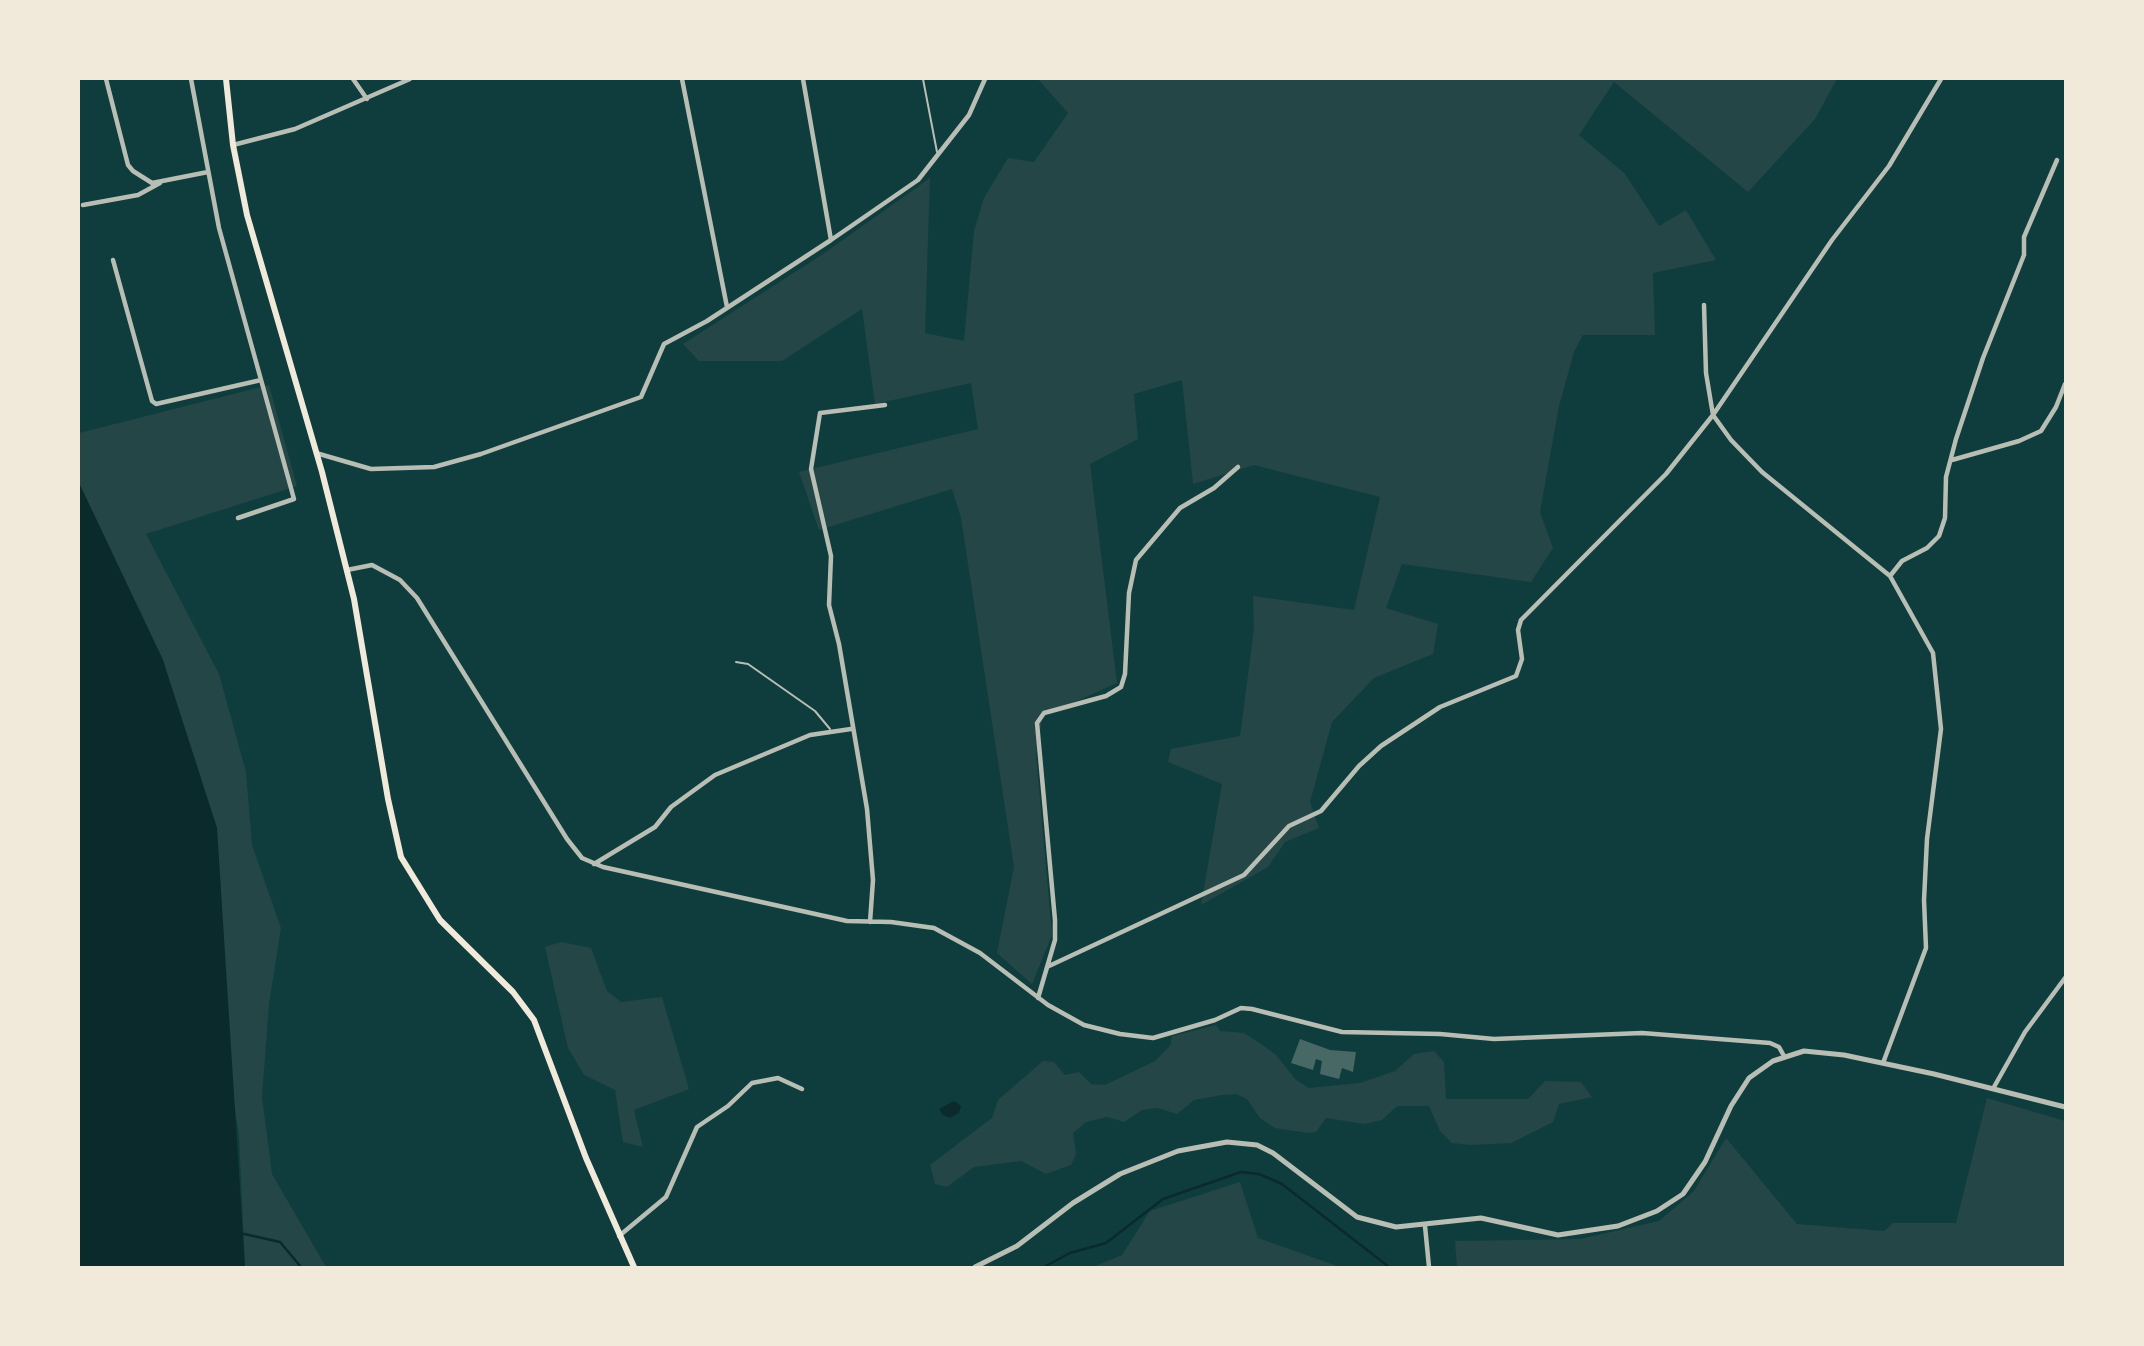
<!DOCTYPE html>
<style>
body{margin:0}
#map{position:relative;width:2144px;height:1346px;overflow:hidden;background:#0f3d3e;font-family:Mulish,sans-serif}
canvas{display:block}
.frame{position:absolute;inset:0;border:80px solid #f1e9da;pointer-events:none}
</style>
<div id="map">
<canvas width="2144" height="1346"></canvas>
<div class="frame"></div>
</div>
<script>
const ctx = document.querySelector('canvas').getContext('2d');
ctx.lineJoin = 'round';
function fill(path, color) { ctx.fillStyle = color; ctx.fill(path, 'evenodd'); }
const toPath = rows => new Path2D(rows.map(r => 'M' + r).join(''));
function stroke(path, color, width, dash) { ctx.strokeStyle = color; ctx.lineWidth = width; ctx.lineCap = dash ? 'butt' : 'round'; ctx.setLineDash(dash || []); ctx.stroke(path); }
const green = toPath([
 [1038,79,1837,79,1815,119,1748,192,1614,82,1579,135,1625,174,1659,226,1686,210,1716,260,1653,273,1655,335,1583,335,1574,352,1559,406,1540,512,1553,548,1531,582,1402,564,1386,608,1438,624,1433,654,1374,678,1332,722,1310,802,1319,828,1285,842,1268,867,1201,905,1222,784,1168,762,1171,749,1240,736,1254,629,1253,596,1354,610,1380,497,1254,465,1193,484,1182,380,1134,394,1138,439,1090,464,1117,683,1043,716,1036,754,1052,935,1032,984,997,953,1014,867,961,518,952,489,819,530,799,472,978,429,971,383,875,404,862,309,782,361,699,361,683,344,823,254,930,178,925,333,964,341,974,231,984,198,1008,158,1034,162,1068,113],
 [269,385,297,486,146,534,219,674,246,772,252,845,281,928,269,1004,262,1097,272,1174,326,1267,245,1267,239,1135,163,660,79,483,79,433],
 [561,942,591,948,607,991,621,1002,662,997,689,1089,634,1110,643,1147,623,1142,615,1090,584,1075,568,1048,545,947],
 [1216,1025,1220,1031,1244,1033,1261,1044,1276,1055,1296,1080,1309,1088,1360,1083,1395,1071,1414,1054,1434,1051,1444,1062,1446,1099,1528,1099,1545,1081,1581,1082,1592,1097,1559,1104,1553,1122,1511,1143,1471,1145,1452,1143,1440,1131,1429,1106,1397,1106,1382,1120,1365,1124,1326,1118,1316,1132,1308,1133,1275,1128,1260,1118,1247,1099,1236,1094,1222,1095,1194,1100,1177,1114,1158,1108,1142,1110,1124,1122,1107,1117,1086,1122,1073,1133,1076,1154,1071,1165,1046,1174,1021,1161,974,1167,947,1187,935,1184,930,1165,992,1118,998,1100,1043,1061,1054,1062,1065,1075,1079,1072,1091,1084,1105,1085,1155,1061,1170,1046,1172,1036],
 [1987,1098,2065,1121,2065,1267,1457,1267,1455,1241,1580,1239,1659,1221,1694,1191,1726,1138,1797,1224,1884,1231,1893,1223,1956,1223],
 [1240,1182,1258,1238,1340,1267,1093,1267,1122,1255,1150,1211]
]);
const water = toPath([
 [79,483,163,660,217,828,245,1267,79,1267],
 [954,1101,961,1106,959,1113,950,1118,943,1115,939,1109]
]);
const stream = toPath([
 [240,1233,280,1242,301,1267],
 [1044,1267,1070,1253,1106,1243,1163,1199,1241,1172,1259,1174,1282,1184,1389,1267]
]);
const building = toPath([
 [1300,1039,1330,1050,1356,1052,1353,1072,1342,1068,1339,1079,1320,1074,1322,1061,1316,1059,1313,1070,1291,1063]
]);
const service = toPath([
 [923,79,937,152],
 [736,662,748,664,815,711,830,729]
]);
const minor = toPath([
 [106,79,128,165,133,171,152,183,208,172],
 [191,79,219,228,294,499,238,518],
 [353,79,367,99],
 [682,79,727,307],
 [803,79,831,240],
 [233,145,295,129,410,79],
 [83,205,138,195,160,183],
 [113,260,152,401,156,404,261,380],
 [1704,305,1706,373,1713,415,1731,440,1762,472,1890,576,1933,653,1941,729,1927,839,1924,900,1926,948,1883,1063],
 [316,453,371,469,434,467,481,454,641,397,664,344,707,321,831,240,918,180,969,115,985,79],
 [1952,460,2019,441,2041,431,2056,407,2065,384],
 [347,570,372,565,400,580,417,598,567,839,582,858,603,867,847,921,891,922,934,928,980,953,1048,1005,1084,1025,1120,1034,1153,1038,1215,1020,1241,1008,1252,1009,1342,1032,1440,1034,1494,1039,1642,1033,1770,1043,1779,1047,1784,1056],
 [1890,576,1902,561,1927,548,1939,536,1945,518,1946,477,1956,439,1983,358,2024,255,2024,237,2057,160],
 [594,864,655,827,671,807,715,775,810,735,851,729],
 [870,922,873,880,867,809,839,644,829,605,831,556,811,469,820,413,885,405],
 [1049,966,1244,875,1289,826,1321,811,1359,766,1381,746,1440,707,1516,676,1522,659,1518,630,1521,620,1666,474,1713,415,1832,240,1889,166,1941,79],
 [1038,998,1055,940,1055,920,1037,723,1044,713,1106,696,1121,687,1125,674,1129,593,1136,560,1180,508,1214,488,1238,467],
 [1994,1087,2025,1032,2065,978],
 [1425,1226,1429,1267],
 [619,1236,666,1197,697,1127,728,1106,752,1083,778,1078,802,1089]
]);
const tertiary = toPath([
 [975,1267,1017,1246,1073,1203,1120,1174,1178,1151,1227,1142,1257,1145,1273,1153,1357,1217,1396,1227,1481,1218,1558,1235,1618,1226,1657,1211,1683,1194,1705,1162,1731,1106,1749,1078,1773,1061,1804,1051,1844,1055,1934,1074,2065,1107]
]);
const secondary = toPath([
 [226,79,233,145,247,215,322,472,354,599,388,799,401,857,440,920,513,992,534,1020,586,1158,634,1267]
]);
fill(green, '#244646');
fill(water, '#0a2a2b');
stroke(stream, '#0a2a2b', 2.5);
fill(building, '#486865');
stroke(service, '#b8beb3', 2);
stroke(minor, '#b8beb3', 4.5);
stroke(tertiary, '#b8beb3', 5);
stroke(secondary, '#f1e9da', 6);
</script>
